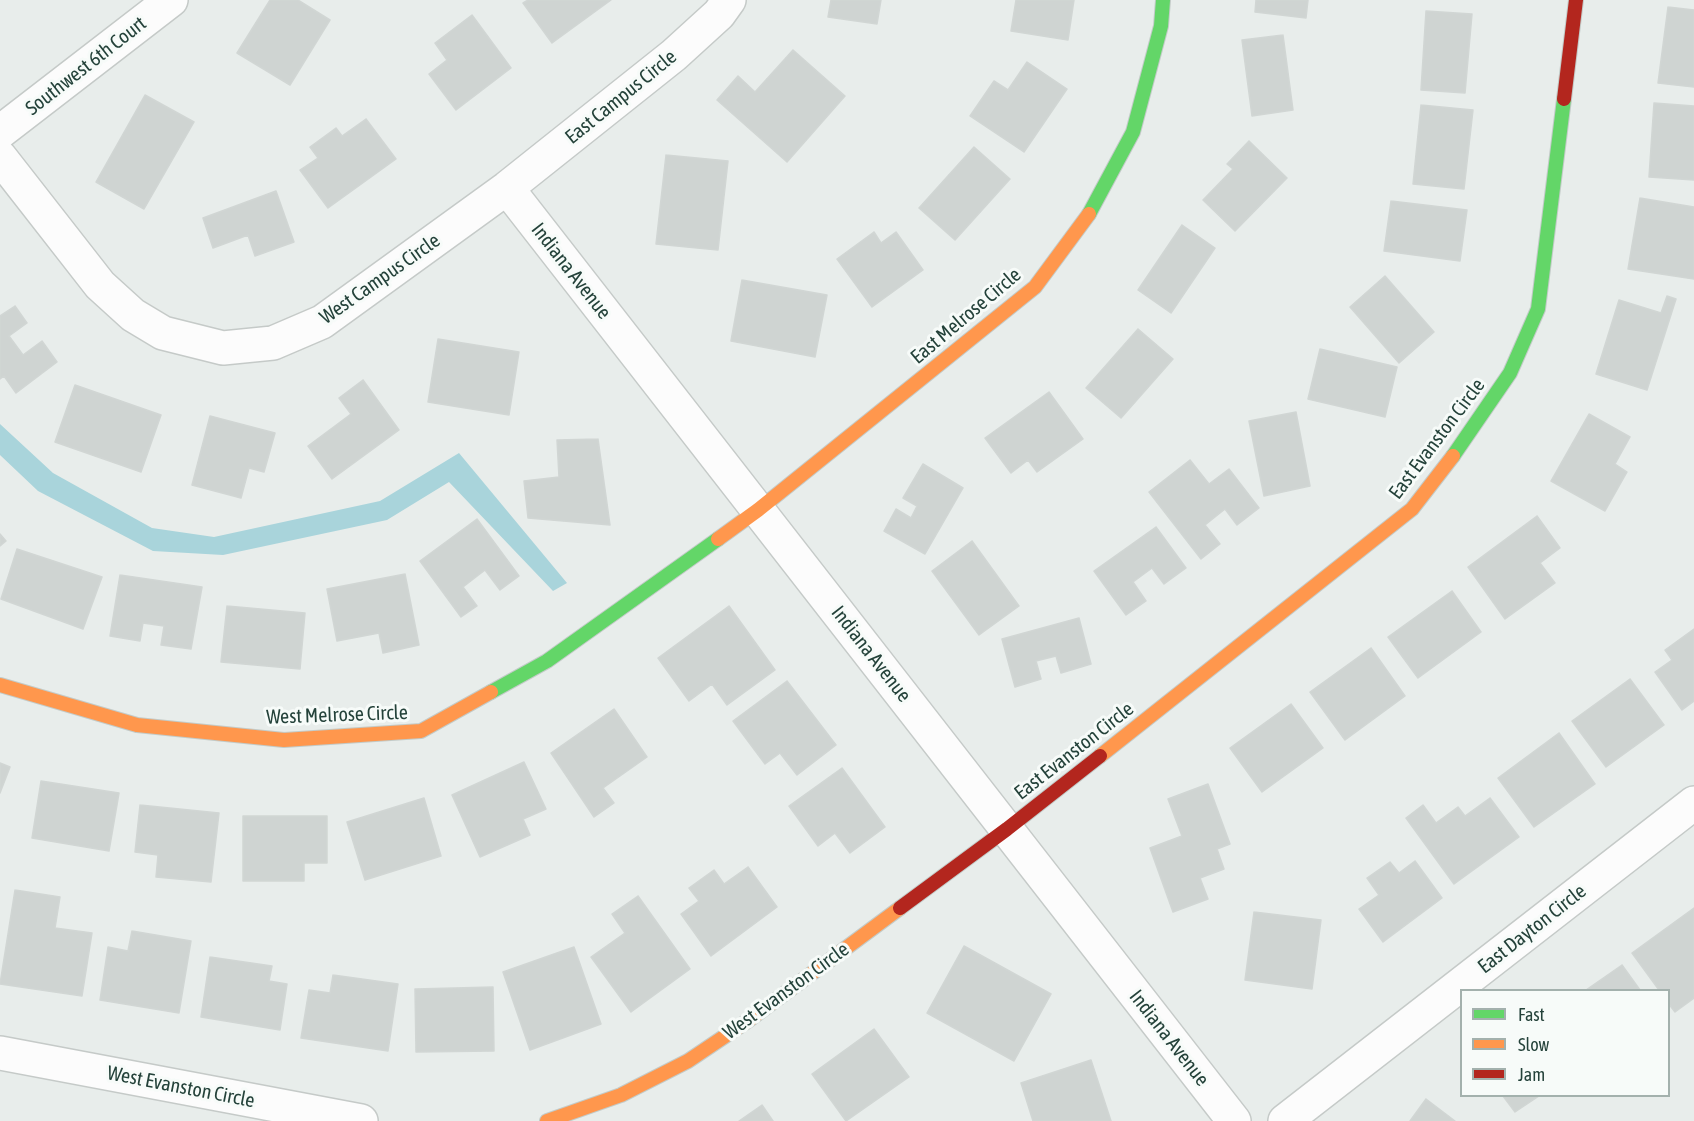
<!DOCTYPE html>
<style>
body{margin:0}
#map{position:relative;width:1694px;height:1121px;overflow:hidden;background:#e8edeb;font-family:"Asap Condensed",sans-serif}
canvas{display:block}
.legend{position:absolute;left:1460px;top:989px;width:210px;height:108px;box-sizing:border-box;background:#f7fbf9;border:2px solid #a3b1ad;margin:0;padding:8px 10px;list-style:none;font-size:18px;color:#24423a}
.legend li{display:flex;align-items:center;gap:12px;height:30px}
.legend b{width:30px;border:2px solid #a3b1ad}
</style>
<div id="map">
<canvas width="1694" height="1121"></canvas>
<ul class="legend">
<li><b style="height:8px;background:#63d668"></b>Fast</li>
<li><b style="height:8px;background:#ff974d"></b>Slow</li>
<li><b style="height:8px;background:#b3261e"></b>Jam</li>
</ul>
</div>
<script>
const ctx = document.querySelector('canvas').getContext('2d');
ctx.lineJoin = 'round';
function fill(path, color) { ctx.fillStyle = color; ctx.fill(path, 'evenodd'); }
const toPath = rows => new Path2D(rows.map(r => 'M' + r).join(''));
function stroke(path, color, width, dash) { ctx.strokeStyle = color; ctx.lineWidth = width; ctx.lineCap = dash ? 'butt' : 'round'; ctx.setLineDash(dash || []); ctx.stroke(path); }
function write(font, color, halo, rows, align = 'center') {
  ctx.font = font + ' "Asap Condensed",sans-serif'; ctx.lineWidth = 6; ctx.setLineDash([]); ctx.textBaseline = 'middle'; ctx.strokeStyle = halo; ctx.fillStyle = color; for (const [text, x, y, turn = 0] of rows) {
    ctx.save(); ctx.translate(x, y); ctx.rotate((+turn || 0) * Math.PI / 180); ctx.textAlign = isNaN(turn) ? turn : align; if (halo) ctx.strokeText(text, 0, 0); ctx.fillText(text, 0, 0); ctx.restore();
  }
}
const water = toPath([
 [0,424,53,473,152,528,214,537,380,501,459,453,567,583,553,591,449,482,387,520,223,555,153,551,38,491,0,455]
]);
const building = toPath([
 [270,0,298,0,330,20,290,85,237,53,270,0],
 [528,0,611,0,552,43,523,3,528,0],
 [831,0,881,0,877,24,828,17,831,0],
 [1016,0,1074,0,1068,40,1011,31,1016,0],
 [1256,0,1308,0,1306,18,1255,12,1256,0],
 [1668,7,1694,10,1694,87,1658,83,1668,7],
 [1426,11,1472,14,1465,93,1421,90,1426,11],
 [472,15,511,68,456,110,429,74,447,60,435,43,472,15],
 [1283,35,1293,110,1252,116,1242,40,1283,35],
 [793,50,845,96,787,162,717,100,738,76,755,92,793,50],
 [1027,62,1067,89,1024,152,970,116,994,81,1008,90,1027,62],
 [145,95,194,122,144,209,96,182,145,95],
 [1654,103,1694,106,1694,180,1649,177,1654,103],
 [1421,105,1473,110,1464,189,1413,184,1421,105],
 [366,119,396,159,328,208,300,170,318,158,310,147,336,128,342,136,366,119],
 [1249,141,1287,178,1235,231,1203,200,1233,169,1227,164,1249,141],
 [974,147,1010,179,955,240,919,208,974,147],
 [666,155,728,161,718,250,656,244,666,155],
 [276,191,294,242,255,256,248,235,213,248,203,218,276,191],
 [1640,198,1694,207,1694,279,1628,269,1640,198],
 [1391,201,1467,210,1460,261,1384,251,1391,201],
 [1182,225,1215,248,1171,313,1138,290,1182,225],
 [874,232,881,243,896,232,923,270,872,307,837,259,874,232],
 [1385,276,1434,332,1399,363,1350,307,1385,276],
 [742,280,827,295,815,357,731,341,742,280],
 [1667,296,1676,299,1647,390,1596,374,1619,300,1661,313,1667,296],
 [15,306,27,323,9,336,23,355,42,341,57,362,16,393,4,376,0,379,0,316,15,306],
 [1138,329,1173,359,1121,418,1086,388,1138,329],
 [438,339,519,352,509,415,428,402,438,339],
 [1320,349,1397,367,1385,417,1308,399,1320,349],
 [363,380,399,430,332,479,308,446,351,414,339,398,363,380],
 [75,385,161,415,141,472,55,442,75,385],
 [1049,392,1083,439,1037,472,1028,460,1011,473,985,438,1049,392],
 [1296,412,1310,486,1264,496,1249,421,1296,412],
 [1589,414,1630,437,1615,464,1627,472,1605,511,1551,481,1589,414],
 [210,416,275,433,264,472,249,468,241,498,192,485,210,416],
 [598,439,610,525,528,518,524,481,559,477,557,440,598,439],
 [1190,460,1209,484,1229,469,1259,508,1237,525,1225,509,1205,525,1220,544,1201,559,1149,492,1190,460],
 [923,464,963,488,925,554,884,531,896,509,911,518,917,506,903,498,923,464],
 [1537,516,1560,548,1540,563,1555,583,1505,619,1468,567,1537,516],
 [477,519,519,576,500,590,485,570,463,587,477,606,461,617,420,561,477,519],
 [1156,527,1186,568,1164,584,1152,568,1133,582,1146,601,1126,615,1094,571,1156,527],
 [0,534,6,541,0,546,0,534],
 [972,541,1019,606,979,635,932,571,972,541],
 [17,549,102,577,83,629,1,599,17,549],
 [405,574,419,645,383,653,379,633,337,641,327,589,405,574],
 [120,575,202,587,191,649,161,645,164,626,143,623,140,641,110,636,120,575],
 [1452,591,1481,632,1418,678,1388,637,1452,591],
 [227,606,305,613,300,669,221,662,227,606],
 [729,606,775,670,727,705,712,684,689,701,658,658,729,606],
 [1079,618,1091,664,1061,673,1056,656,1036,661,1041,679,1015,687,1002,639,1079,618],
 [1694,629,1694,701,1682,710,1655,672,1672,660,1665,650,1694,629],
 [1371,648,1405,696,1345,740,1310,692,1371,648],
 [1630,679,1664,725,1606,767,1572,721,1630,679],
 [787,681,836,745,797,775,780,753,765,764,733,721,787,681],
 [1291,704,1323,748,1262,792,1230,748,1291,704],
 [614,709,647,757,603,788,614,803,594,817,551,753,614,709],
 [1559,733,1595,784,1534,827,1498,778,1559,733],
 [524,762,546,809,523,819,530,835,480,857,452,795,524,762],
 [0,763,10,767,0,793,0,763],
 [842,768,885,827,850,853,835,833,818,846,789,806,842,768],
 [41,781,119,793,109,851,32,838,41,781],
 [1208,784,1230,844,1217,849,1224,869,1200,878,1208,899,1173,912,1150,848,1182,836,1168,799,1208,784],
 [424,798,441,856,365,880,347,822,424,798],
 [1490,798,1519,837,1454,884,1406,818,1423,805,1436,823,1458,807,1465,816,1490,798],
 [140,805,219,813,211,882,156,877,158,855,135,852,140,805],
 [243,816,327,816,327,863,304,863,304,881,243,881,243,816],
 [1415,861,1442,898,1383,942,1359,909,1379,895,1367,878,1390,862,1399,873,1415,861],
 [748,867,777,907,711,956,681,914,699,901,689,888,714,870,724,884,748,867],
 [15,890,60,897,55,928,92,933,82,996,0,984,15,890],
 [638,896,690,969,631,1012,591,957,625,933,612,914,638,896],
 [1694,908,1694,998,1675,1012,1668,1003,1668,990,1659,990,1632,953,1694,908],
 [1254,912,1321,920,1312,989,1245,980,1254,912],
 [132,931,191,941,179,1013,100,1000,108,947,128,951,132,931],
 [964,946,1051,994,1014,1061,927,1013,964,946],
 [574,947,601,1024,530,1050,503,972,574,947],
 [210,957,272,966,269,981,287,984,280,1030,201,1017,210,957],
 [1622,965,1640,990,1586,990,1622,965],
 [333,975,398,984,388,1051,301,1038,309,990,330,993,333,975],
 [493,987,494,1051,416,1052,415,989,493,987],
 [874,1029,909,1077,846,1121,812,1074,874,1029],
 [1091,1060,1111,1121,1033,1121,1021,1083,1091,1060],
 [1503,1096,1539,1096,1515,1112,1503,1096],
 [1426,1099,1455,1121,1410,1121,1426,1099],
 [762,1105,773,1121,739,1121,762,1105]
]);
const street = toPath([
 [0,132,171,0],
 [0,157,100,285,133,315,163,333,223,348,273,343,322,322,507,188,674,55,719,14,729,0],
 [507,188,1234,1121],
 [0,1053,361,1121],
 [1285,1121,1694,803]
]);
const fast = toPath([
 [1089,214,1133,132,1161,26,1163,0],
 [1453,456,1510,373,1538,309,1564,99],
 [491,692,547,661,718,539]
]);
const slow = toPath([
 [718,539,758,510,1035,287,1089,214],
 [0,685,137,725,284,740,421,731,491,692],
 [1100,756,1412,509,1453,456],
 [547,1121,621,1095,688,1061,749,1020,900,908]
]);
const jam = toPath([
 [1564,99,1576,0],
 [900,908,1007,829,1100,756]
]);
const streetNames = [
 ["Southwest 6th Court",86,66,-38],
 ["East Campus Circle",621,97,-39],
 ["Indiana Avenue",571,271,52],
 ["West Campus Circle",380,279,-35],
 ["East Melrose Circle",966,316,-40],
 ["East Evanston Circle",1437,439,-53],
 ["Indiana Avenue",871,654,52],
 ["West Melrose Circle",337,715,-2],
 ["East Evanston Circle",1074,751,-38],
 ["East Dayton Circle",1532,929,-38],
 ["West Evanston Circle",786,991,-36],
 ["Indiana Avenue",1169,1038,52],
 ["West Evanston Circle",181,1087,11]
];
fill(water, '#a9d4db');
fill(building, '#cfd4d2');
stroke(building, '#d1d6d4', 1.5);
stroke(street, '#c5cac8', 36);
stroke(fast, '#c3cbc8', 16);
stroke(slow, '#c3cbc8', 16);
stroke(jam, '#c3cbc8', 16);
stroke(street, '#fcfcfc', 33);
stroke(fast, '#63d668', 14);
stroke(slow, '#ff974d', 14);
stroke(jam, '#b3261e', 14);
write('20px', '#24423a', '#f7fbf9', streetNames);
</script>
